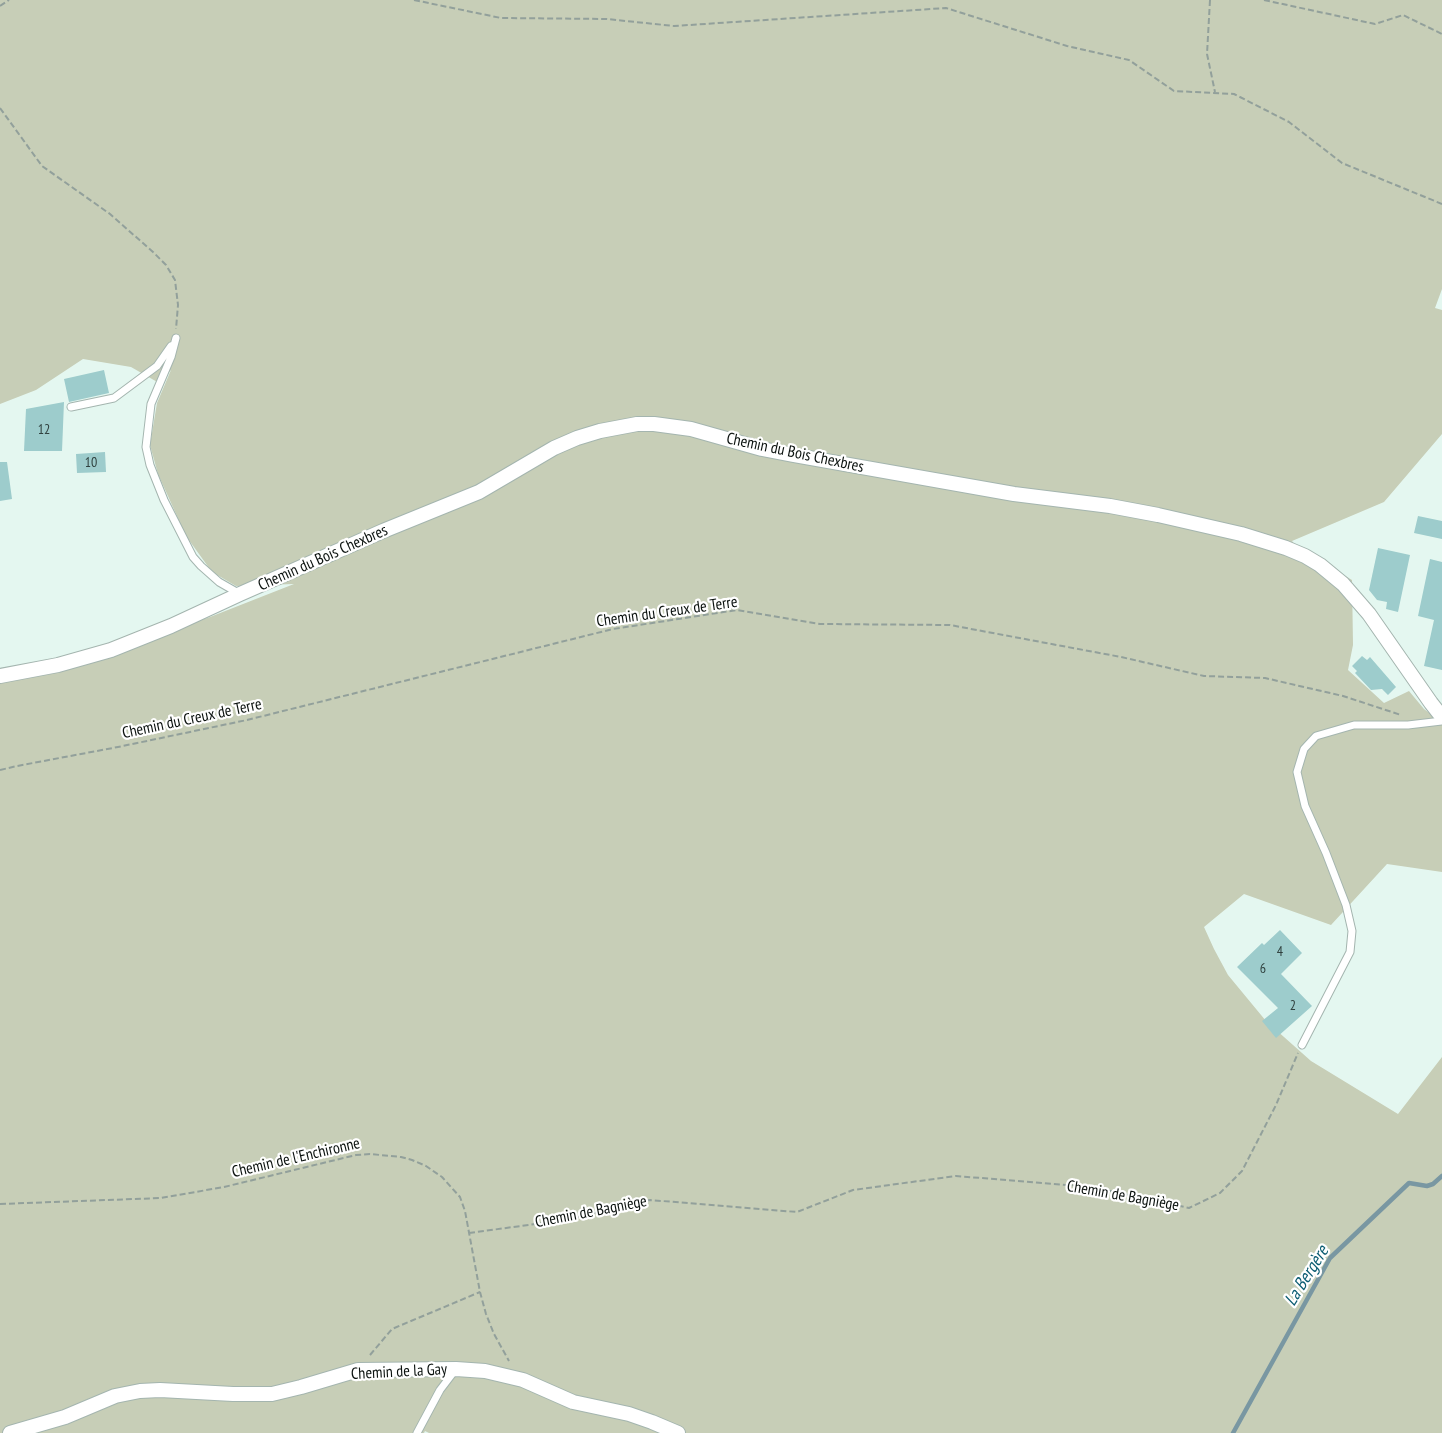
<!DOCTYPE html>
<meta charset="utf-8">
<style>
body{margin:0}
canvas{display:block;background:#e4f7f0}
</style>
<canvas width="1442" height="1433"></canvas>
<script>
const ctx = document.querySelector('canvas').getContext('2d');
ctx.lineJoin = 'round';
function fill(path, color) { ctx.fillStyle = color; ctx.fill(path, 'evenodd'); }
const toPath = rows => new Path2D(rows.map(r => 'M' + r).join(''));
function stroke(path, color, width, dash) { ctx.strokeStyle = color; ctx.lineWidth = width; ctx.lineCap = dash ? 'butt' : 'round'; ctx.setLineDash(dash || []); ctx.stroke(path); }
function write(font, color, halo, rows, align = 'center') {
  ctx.font = font + ' "PT Sans Narrow",sans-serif'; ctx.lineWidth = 4.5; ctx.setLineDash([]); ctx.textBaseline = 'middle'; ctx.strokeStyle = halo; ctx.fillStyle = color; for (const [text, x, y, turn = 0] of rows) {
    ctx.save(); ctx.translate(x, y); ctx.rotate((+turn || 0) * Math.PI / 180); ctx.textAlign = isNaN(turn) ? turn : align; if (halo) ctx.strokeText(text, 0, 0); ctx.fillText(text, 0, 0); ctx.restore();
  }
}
const green = toPath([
 [0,0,1442,0,1442,289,1435,308,1442,310,1442,434,1384,502,1292,541,1297,547,1352,580,1353,645,1348,670,1384,703,1409,691,1424,709,1442,723,1442,872,1387,864,1331,925,1244,894,1204,927,1214,949,1228,975,1266,1021,1311,1061,1398,1114,1442,1057,1442,1433,429,1433,425,1431,424,1433,0,1433,0,681,89,660,210,617,294,584,236,586,212,572,186,536,158,474,150,445,157,403,171,370,159,383,131,367,83,359,36,390,0,404]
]);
const stream = toPath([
 [1233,1433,1330,1258,1409,1183,1427,1186,1433,1184,1442,1176]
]);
const building = toPath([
 [104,370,109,393,69,402,64,379],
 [64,402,62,451,24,451,26,409],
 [105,452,106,472,77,473,76,454],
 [0,462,7,462,12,499,0,501],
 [1418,516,1442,521,1442,539,1414,533],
 [1378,548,1410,555,1398,612,1386,609,1387,602,1377,600,1369,590],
 [1430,559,1442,562,1442,670,1424,666,1434,620,1418,616],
 [1362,656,1367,660,1370,657,1396,687,1388,695,1382,689,1371,690,1355,673,1357,671,1352,666],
 [1280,930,1302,953,1281,974,1312,1006,1276,1038,1262,1021,1278,1008,1237,967,1262,943,1264,945]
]);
const path = toPath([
 [414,0,501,18,607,19,674,26,946,8,1067,46,1129,60,1174,91,1234,94,1289,122,1342,163,1442,204],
 [1210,0,1207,54,1215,92],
 [1264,0,1375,24,1403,15,1442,34],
 [0,6,9,0],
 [0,108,42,166,110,214,153,252,166,265,175,280,178,305,176,329],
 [0,770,17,766,118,747,247,720,613,629,737,610,820,624,950,625,1121,657,1204,676,1265,678,1343,696,1401,715],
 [0,1204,161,1198,224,1187,356,1155,370,1154,401,1157,412,1160,426,1166,442,1177,460,1197,465,1211,480,1292,486,1314,494,1334,509,1361],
 [469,1233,565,1220,650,1200,797,1212,853,1190,956,1176,1092,1187,1189,1208,1220,1193,1242,1171,1276,1105,1298,1053],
 [370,1355,392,1329,480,1292]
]);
const service = toPath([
 [176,338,171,357,151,404,146,447,150,465,164,500,193,557,201,566,219,582,240,594],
 [71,407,114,398,157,366,171,346],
 [1302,1045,1350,952,1352,931,1346,905,1326,853,1305,806,1297,772,1304,749,1316,736,1354,725,1408,725,1442,721],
 [417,1433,440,1390,456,1369]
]);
const minor = toPath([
 [0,676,58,665,111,650,171,626,240,594,383,531,479,492,554,448,577,438,600,431,637,424,654,424,691,429,762,449,793,455,1014,494,1110,506,1158,515,1241,534,1286,548,1305,556,1320,565,1343,584,1369,614,1431,703,1442,717],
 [10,1433,65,1417,115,1396,140,1391,160,1390,233,1394,272,1394,301,1387,358,1370,456,1369,485,1371,523,1380,573,1402,629,1414,652,1422,678,1433]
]);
const numberNames = [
 ["12",44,430],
 ["10",91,463],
 ["4",1280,952],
 ["6",1263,969],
 ["2",1293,1006]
];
const streetNames = [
 ["Chemin du Bois Chexbres",795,453,12],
 ["Chemin du Bois Chexbres",323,558,-24],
 ["Chemin du Creux de Terre",667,612,-8],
 ["Chemin du Creux de Terre",192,719,-12],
 ["Chemin de l'Enchironne",296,1158,-13],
 ["Chemin de Bagniège",1123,1196,10],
 ["Chemin de Bagniège",591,1212,-11],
 ["Chemin de la Gay",399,1372,-3]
];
const waterNames = [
 ["La Bergère",1307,1276,-58]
];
fill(green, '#c7ceb7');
stroke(stream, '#7997a2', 4.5);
fill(building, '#9dcccc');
stroke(service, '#a4b5af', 9);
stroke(minor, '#a4b5af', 16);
stroke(path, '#92a09b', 2, [6, 3]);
stroke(service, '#fff', 7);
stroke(minor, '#fff', 14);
write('14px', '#2f403e', null, numberNames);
write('16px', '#0a110e', '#fff', streetNames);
write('italic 18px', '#0c5d73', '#fff', waterNames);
</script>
